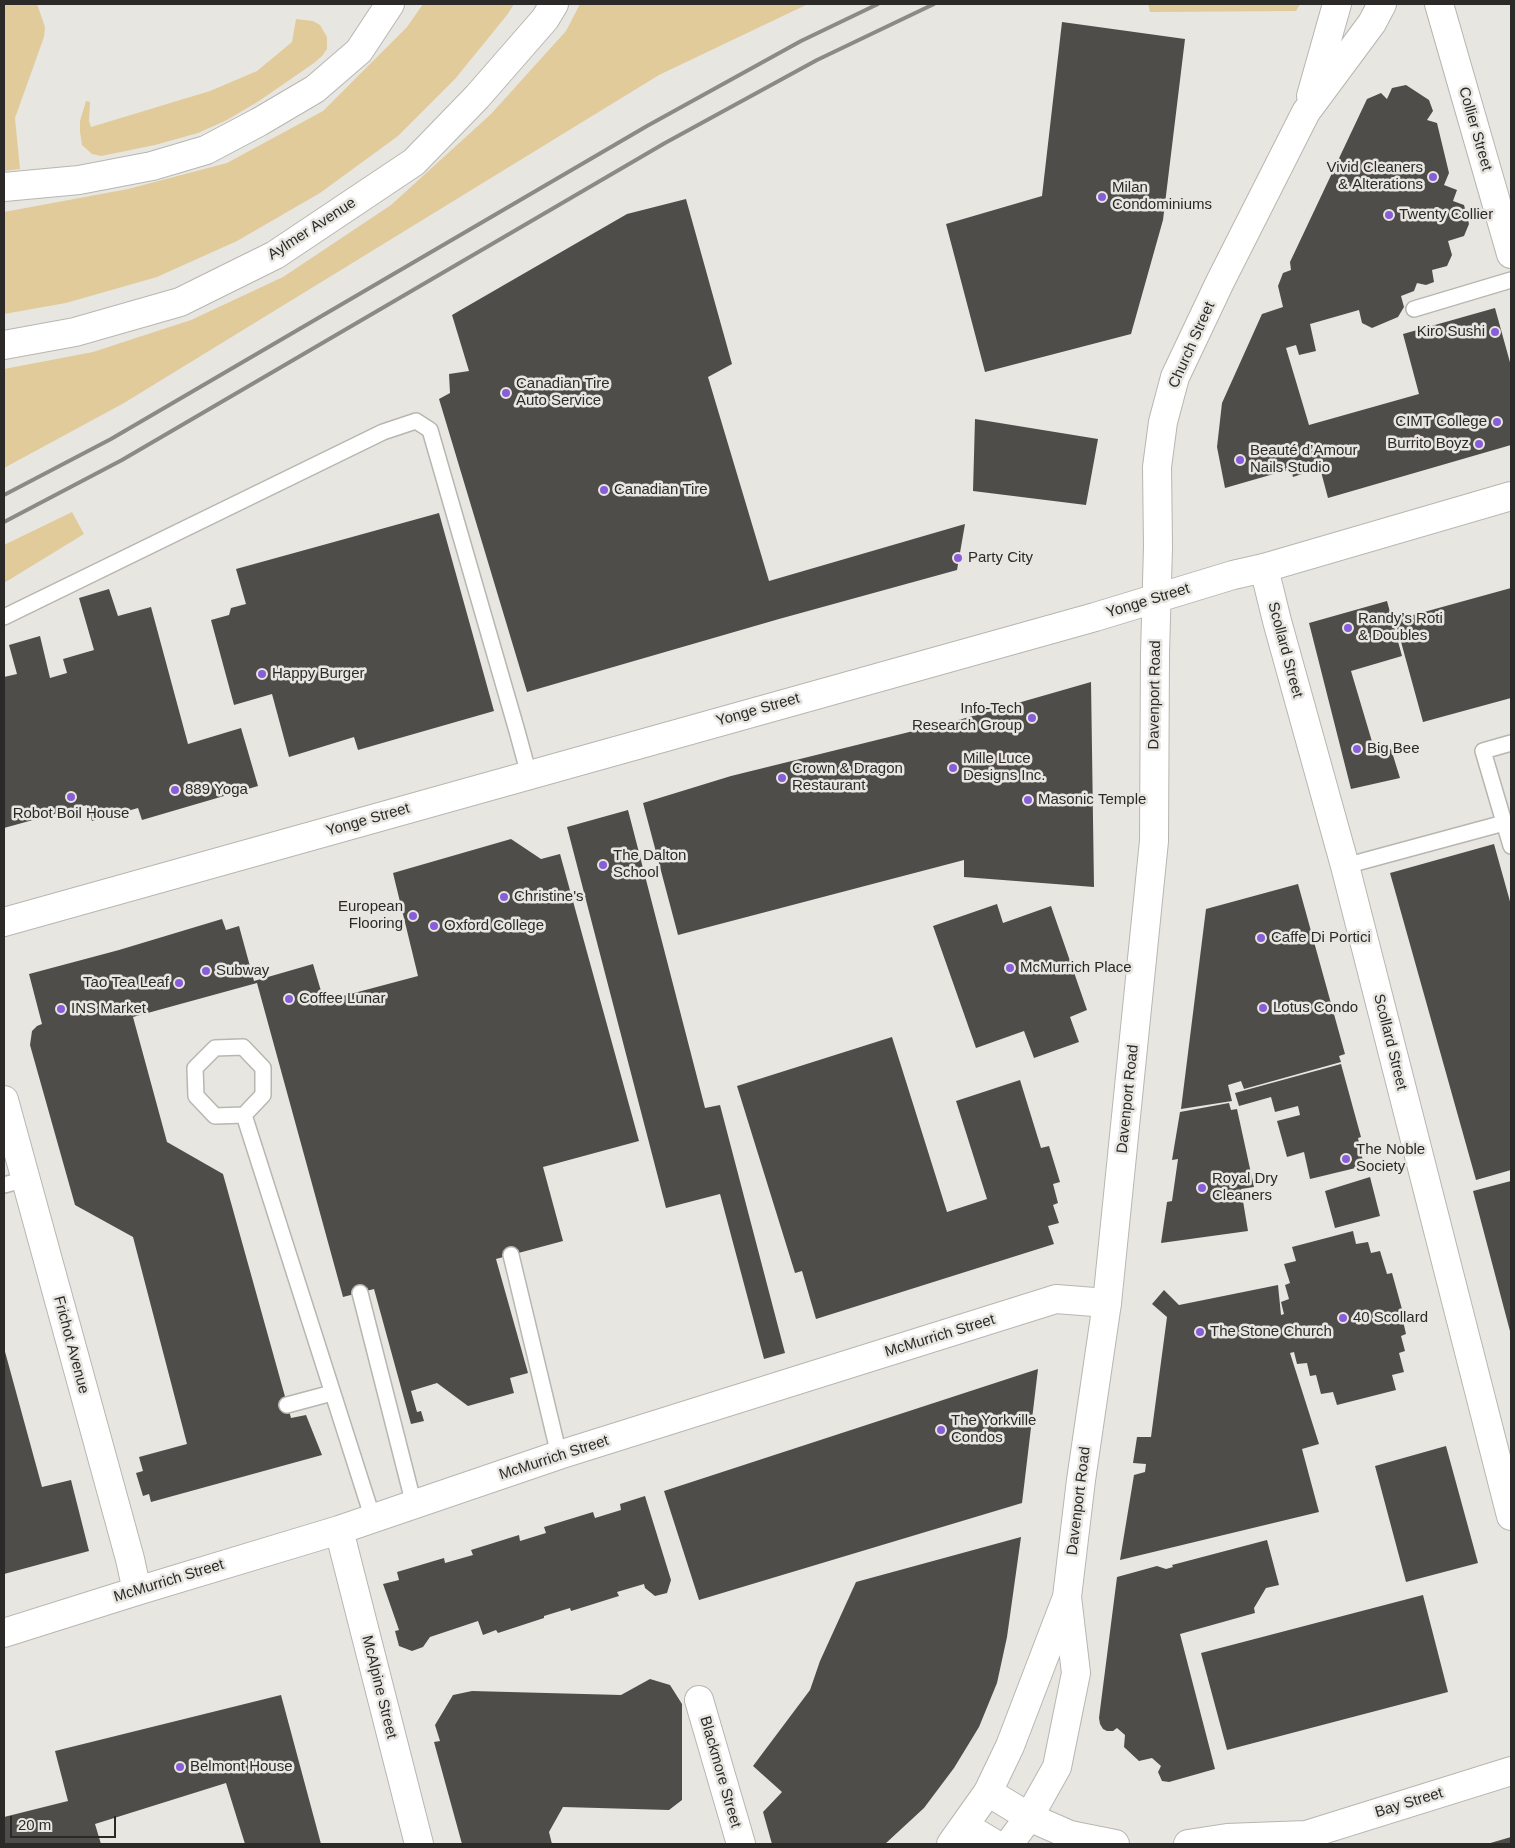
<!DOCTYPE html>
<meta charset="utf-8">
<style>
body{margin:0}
#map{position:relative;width:1515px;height:1848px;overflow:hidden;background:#e8e6e1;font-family:Helvetica,sans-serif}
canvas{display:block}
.frame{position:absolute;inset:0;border:5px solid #2b2a28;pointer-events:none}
.scale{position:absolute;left:10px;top:1816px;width:106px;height:22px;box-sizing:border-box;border:2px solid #2b2a28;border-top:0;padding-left:6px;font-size:15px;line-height:18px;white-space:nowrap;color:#2b2a28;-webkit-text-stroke:4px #e8e6e1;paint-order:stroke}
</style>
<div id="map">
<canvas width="1515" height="1848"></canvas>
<div class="frame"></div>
<div class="scale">20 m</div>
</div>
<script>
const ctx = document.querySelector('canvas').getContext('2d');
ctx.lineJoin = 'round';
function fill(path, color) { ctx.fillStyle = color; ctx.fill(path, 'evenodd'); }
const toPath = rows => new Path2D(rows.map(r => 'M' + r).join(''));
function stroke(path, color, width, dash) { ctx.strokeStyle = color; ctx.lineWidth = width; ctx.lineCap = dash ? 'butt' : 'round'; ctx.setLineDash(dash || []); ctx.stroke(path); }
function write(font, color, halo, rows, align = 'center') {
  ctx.font = font + ' Helvetica,sans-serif'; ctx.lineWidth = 5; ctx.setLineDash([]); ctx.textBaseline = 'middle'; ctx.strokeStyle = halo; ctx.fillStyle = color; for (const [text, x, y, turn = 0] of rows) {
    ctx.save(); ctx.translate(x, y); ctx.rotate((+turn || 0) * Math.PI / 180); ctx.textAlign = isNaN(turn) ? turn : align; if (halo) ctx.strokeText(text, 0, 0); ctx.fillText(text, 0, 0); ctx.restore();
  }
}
const green = toPath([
 [4,4,37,4,45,27,44,37,15,118,20,169,4,171],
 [423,4,514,4,507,15,455,79,398,136,320,193,237,241,157,277,66,303,4,314,4,212,128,189,227,163,323,111,407,27],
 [580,4,808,4,659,75,124,403,4,468,4,369,93,352,191,320,283,277,391,205,491,114,566,31],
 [1148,4,1300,4,1296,11,1150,12],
 [296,19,313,21,320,25,327,37,327,49,322,56,314,63,259,101,227,120,198,133,155,145,101,156,92,154,82,145,80,132,80,121,86,101,90,102,89,121,91,127,210,91,257,71,292,42],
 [72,512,84,534,4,583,4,545]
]);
const building = toPath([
 [1062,22,1185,39,1163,220,1131,334,985,372,946,224,1042,196],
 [1406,85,1429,100,1433,111,1427,120,1437,123,1449,173,1444,185,1457,190,1453,201,1464,205,1469,224,1464,236,1448,241,1452,255,1447,266,1432,270,1434,282,1426,285,1417,283,1414,291,1401,296,1404,307,1398,317,1372,328,1362,323,1359,310,1310,324,1316,351,1299,355,1296,345,1286,348,1309,425,1419,394,1403,334,1495,308,1511,366,1511,445,1328,498,1320,468,1293,477,1291,469,1225,488,1217,447,1222,403,1262,314,1283,307,1278,286,1283,273,1291,270,1290,262,1367,99,1381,93,1387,99,1392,88],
 [686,199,732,364,708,377,769,581,965,524,957,570,779,619,527,692,439,399,450,393,449,374,469,371,452,315,627,214],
 [975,419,1098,439,1086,505,973,491],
 [439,513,494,711,358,750,354,737,289,757,272,694,234,705,211,620,229,615,231,608,246,604,236,569],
 [1511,588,1511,698,1423,722,1395,620],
 [109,589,118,616,151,607,188,744,241,728,258,786,142,820,138,808,92,821,87,805,4,828,4,677,17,674,9,645,40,636,50,678,67,673,63,659,94,650,79,598],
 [1387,601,1402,656,1351,671,1376,755,1391,749,1400,778,1351,789,1309,623],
 [1091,682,1094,887,964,877,964,860,678,935,643,803,731,776,962,719],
 [628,810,705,1108,720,1105,785,1353,764,1359,720,1194,666,1208,567,827],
 [511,839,541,859,560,854,639,1141,543,1167,563,1241,496,1259,528,1373,510,1378,514,1393,468,1406,437,1383,411,1391,417,1412,421,1411,424,1421,411,1424,374,1289,343,1297,257,983,133,1017,167,1142,223,1174,291,1418,306,1415,322,1455,151,1502,149,1494,143,1496,136,1473,143,1471,139,1457,187,1444,133,1237,75,1205,30,1045,32,1031,37,1026,42,1024,29,974,119,950,222,919,226,930,239,926,254,981,313,964,324,1001,418,976,393,873],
 [1494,844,1511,905,1511,1170,1476,1180,1390,873],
 [1298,884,1345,1054,1339,1056,1341,1062,1244,1089,1241,1081,1228,1085,1232,1101,1181,1109,1206,909],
 [997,904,1003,923,1051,906,1087,1010,1070,1017,1079,1042,1034,1058,1024,1031,976,1048,933,926],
 [892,1037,947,1212,987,1199,956,1101,1020,1080,1041,1148,1049,1146,1060,1182,1053,1184,1058,1203,1053,1205,1059,1223,1048,1226,1054,1244,816,1319,802,1271,795,1273,737,1086],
 [1341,1064,1361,1137,1358,1138,1364,1166,1310,1179,1304,1152,1287,1157,1277,1121,1300,1115,1298,1106,1275,1112,1271,1097,1239,1106,1235,1093],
 [1229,1103,1231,1110,1237,1109,1254,1187,1241,1189,1248,1231,1161,1243,1167,1202,1172,1201,1178,1159,1172,1160,1180,1112],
 [1370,1177,1380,1216,1335,1228,1325,1191],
 [1511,1181,1511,1335,1473,1191],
 [1353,1231,1356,1244,1368,1242,1371,1253,1380,1251,1387,1274,1392,1273,1405,1320,1403,1321,1406,1334,1401,1336,1405,1351,1399,1353,1404,1372,1392,1375,1396,1390,1337,1405,1333,1392,1321,1394,1316,1375,1310,1376,1307,1363,1297,1364,1294,1352,1290,1353,1319,1444,1302,1449,1319,1512,1120,1560,1134,1475,1145,1472,1146,1464,1133,1463,1137,1437,1151,1437,1167,1317,1152,1304,1164,1290,1179,1305,1278,1285,1281,1315,1284,1314,1281,1302,1289,1299,1285,1285,1290,1283,1284,1264,1296,1261,1292,1247],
 [4,1348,42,1487,71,1480,89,1551,4,1574],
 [1038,1369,1022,1503,699,1600,664,1491],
 [1446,1446,1478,1563,1406,1582,1375,1466],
 [645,1496,671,1580,667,1593,655,1596,645,1588,644,1584,617,1592,619,1596,571,1611,570,1608,544,1616,544,1618,498,1633,496,1630,483,1635,478,1621,430,1637,423,1647,412,1651,399,1646,395,1631,399,1630,383,1584,399,1580,397,1572,444,1558,445,1563,473,1555,471,1550,519,1535,520,1541,546,1533,544,1527,593,1512,595,1518,621,1510,620,1504],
 [1021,1537,1007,1637,997,1683,979,1727,954,1768,924,1808,885,1844,772,1844,763,1812,782,1792,753,1766,810,1690,820,1661,856,1582],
 [1267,1540,1279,1585,1266,1588,1254,1608,1255,1613,1180,1634,1215,1769,1169,1782,1162,1781,1158,1772,1161,1766,1152,1758,1139,1761,1124,1747,1125,1735,1117,1728,1113,1731,1107,1731,1103,1729,1100,1724,1099,1718,1117,1577,1157,1566,1166,1569,1173,1567,1172,1565],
 [1423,1595,1448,1692,1227,1750,1201,1653],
 [650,1679,670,1685,682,1704,682,1800,669,1810,563,1807,549,1832,552,1844,462,1844,434,1742,440,1741,435,1725,453,1695,472,1691,621,1695],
 [281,1695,321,1844,245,1844,226,1783,95,1824,101,1844,4,1844,4,1817,68,1801,55,1751],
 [1511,1837,1511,1844,1487,1844]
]);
const service = toPath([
 [1414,309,1511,280],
 [4,617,383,432,416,421,430,430,517,731,529,775],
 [1511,743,1483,751,1511,846],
 [1345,866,1504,823],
 [243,1047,263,1068,263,1095,244,1115,215,1116,196,1096,195,1068,215,1048,243,1047],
 [244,1115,373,1519],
 [4,1185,26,1179],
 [511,1255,559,1455],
 [360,1293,414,1505],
 [287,1405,332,1393]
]);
const minor = toPath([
 [1439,4,1511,254],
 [4,187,79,180,152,166,206,150,259,122,315,89,359,51,390,4],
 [1264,568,1277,621,1345,866,1511,1516],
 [4,1100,130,1559,137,1591],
 [339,1530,419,1844],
 [4,1633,137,1591,339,1530,559,1455,1056,1299,1107,1303],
 [699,1700,741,1844]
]);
const tertiary = toPath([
 [4,345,75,332,180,302,275,255,414,162,477,97,545,19,554,4]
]);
const secondary = toPath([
 [965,1826,995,1844],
 [951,1844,988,1792],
 [1009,1844,1029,1817,1070,1835,1115,1844],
 [1188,1844,1227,1838,1306,1835,1511,1771]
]);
const primary = toPath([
 [1311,96,1337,4],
 [4,922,1095,617,1233,575,1264,568,1511,496],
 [1067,1597,1010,1746,988,1792,1029,1817,1057,1767,1076,1673,1067,1597,1081,1480,1107,1303,1154,841,1155,654,1158,547,1157,467,1163,422,1175,377,1220,282,1306,112,1372,23,1382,4]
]);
const rail = toPath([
 [4,495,111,439,647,126,801,41,878,4],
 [4,522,122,460,665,143,817,60,934,4]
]);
const markers = [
 [1433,177,5,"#875ed8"],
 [1102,197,5,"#875ed8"],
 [1389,215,5,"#875ed8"],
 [1495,332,5,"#875ed8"],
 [506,393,5,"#875ed8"],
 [1497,422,5,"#875ed8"],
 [1479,444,5,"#875ed8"],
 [1240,460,5,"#875ed8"],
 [604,490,5,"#875ed8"],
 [958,558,5,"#875ed8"],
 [1348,628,5,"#875ed8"],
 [262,674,5,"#875ed8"],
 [1032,718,5,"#875ed8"],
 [1357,749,5,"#875ed8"],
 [953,768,5,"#875ed8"],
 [782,778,5,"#875ed8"],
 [175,790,5,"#875ed8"],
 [71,797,5,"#875ed8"],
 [1028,800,5,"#875ed8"],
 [603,865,5,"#875ed8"],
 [504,897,5,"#875ed8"],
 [413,916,5,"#875ed8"],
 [434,926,5,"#875ed8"],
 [1261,938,5,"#875ed8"],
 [1010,968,5,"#875ed8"],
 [206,971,5,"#875ed8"],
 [179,983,5,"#875ed8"],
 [289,999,5,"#875ed8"],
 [1263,1008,5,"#875ed8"],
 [61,1009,5,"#875ed8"],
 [1346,1159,5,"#875ed8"],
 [1202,1188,5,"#875ed8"],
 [1343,1318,5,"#875ed8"],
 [1200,1332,5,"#875ed8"],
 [941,1430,5,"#875ed8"],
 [180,1767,5,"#875ed8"]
];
const streetNames = [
 ["Collier Street",1475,129,74],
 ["Aylmer Avenue",312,229,-33],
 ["Church Street",1192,345,-66],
 ["Yonge Street",1148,601,-17],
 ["Scollard Street",1285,650,75],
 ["Davenport Road",1155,695,-89],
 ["Yonge Street",758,710,-16],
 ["Yonge Street",368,820,-16],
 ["Scollard Street",1390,1042,76],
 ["Davenport Road",1128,1099,-84],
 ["McMurrich Street",940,1336,-17],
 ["Frichot Avenue",71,1345,75],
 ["McMurrich Street",554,1458,-18],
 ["Davenport Road",1079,1501,-83],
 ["McMurrich Street",169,1581,-17],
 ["McAlpine Street",379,1687,76],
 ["Blackmore Street",720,1772,74],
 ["Bay Street",1409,1803,-17]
];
const poiNames = [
 ["Vivid Cleaners",1423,168,"right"],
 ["& Alterations",1423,185,"right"],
 ["Milan",1112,188],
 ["Condominiums",1112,205],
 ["Twenty Collier",1399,215],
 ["Kiro Sushi",1485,332,"right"],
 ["Canadian Tire",516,384],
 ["Auto Service",516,401],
 ["CIMT College",1487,422,"right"],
 ["Burrito Boyz",1469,444,"right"],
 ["Beauté d’Amour",1250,451],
 ["Nails Studio",1250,468],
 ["Canadian Tire",614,490],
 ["Party City",968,558],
 ["Randy’s Roti",1358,619],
 ["& Doubles",1358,636],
 ["Happy Burger",272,674],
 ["Info-Tech",1022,709,"right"],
 ["Research Group",1022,726,"right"],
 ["Big Bee",1367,749],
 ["Mille Luce",963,759],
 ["Designs Inc.",963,776],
 ["Crown & Dragon",792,769],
 ["Restaurant",792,786],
 ["889 Yoga",185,790],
 ["Masonic Temple",1038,800],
 ["Robot Boil House",71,814,"center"],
 ["The Dalton",613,856],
 ["School",613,873],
 ["Christine's",514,897],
 ["European",403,907,"right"],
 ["Flooring",403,924,"right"],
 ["Oxford College",444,926],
 ["Caffe Di Portici",1271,938],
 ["McMurrich Place",1020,968],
 ["Subway",216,971],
 ["Tao Tea Leaf",169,983,"right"],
 ["Coffee Lunar",299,999],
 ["Lotus Condo",1273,1008],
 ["INS Market",71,1009],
 ["The Noble",1356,1150],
 ["Society",1356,1167],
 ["Royal Dry",1212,1179],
 ["Cleaners",1212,1196],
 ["40 Scollard",1353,1318],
 ["The Stone Church",1210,1332],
 ["The Yorkville",951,1421],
 ["Condos",951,1438],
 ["Belmont House",190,1767]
];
fill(green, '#e1cb9b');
fill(building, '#4f4d49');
stroke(service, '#b8b6b1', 18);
stroke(minor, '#b8b6b1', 30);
stroke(tertiary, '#b8b6b1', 30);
stroke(secondary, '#b8b6b1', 30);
stroke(primary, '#b8b6b1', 30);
stroke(service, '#fff', 15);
stroke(minor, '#fff', 28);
stroke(tertiary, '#fff', 28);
stroke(secondary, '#fff', 28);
stroke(primary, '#fff', 28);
stroke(rail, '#8c8a87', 4);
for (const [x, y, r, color] of markers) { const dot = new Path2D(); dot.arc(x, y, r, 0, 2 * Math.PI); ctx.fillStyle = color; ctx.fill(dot); stroke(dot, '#e8e6e1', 2); }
write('15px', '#2b2a28', '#e8e6e1', streetNames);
write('15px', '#2b2a28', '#e8e6e1', poiNames, 'left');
</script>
